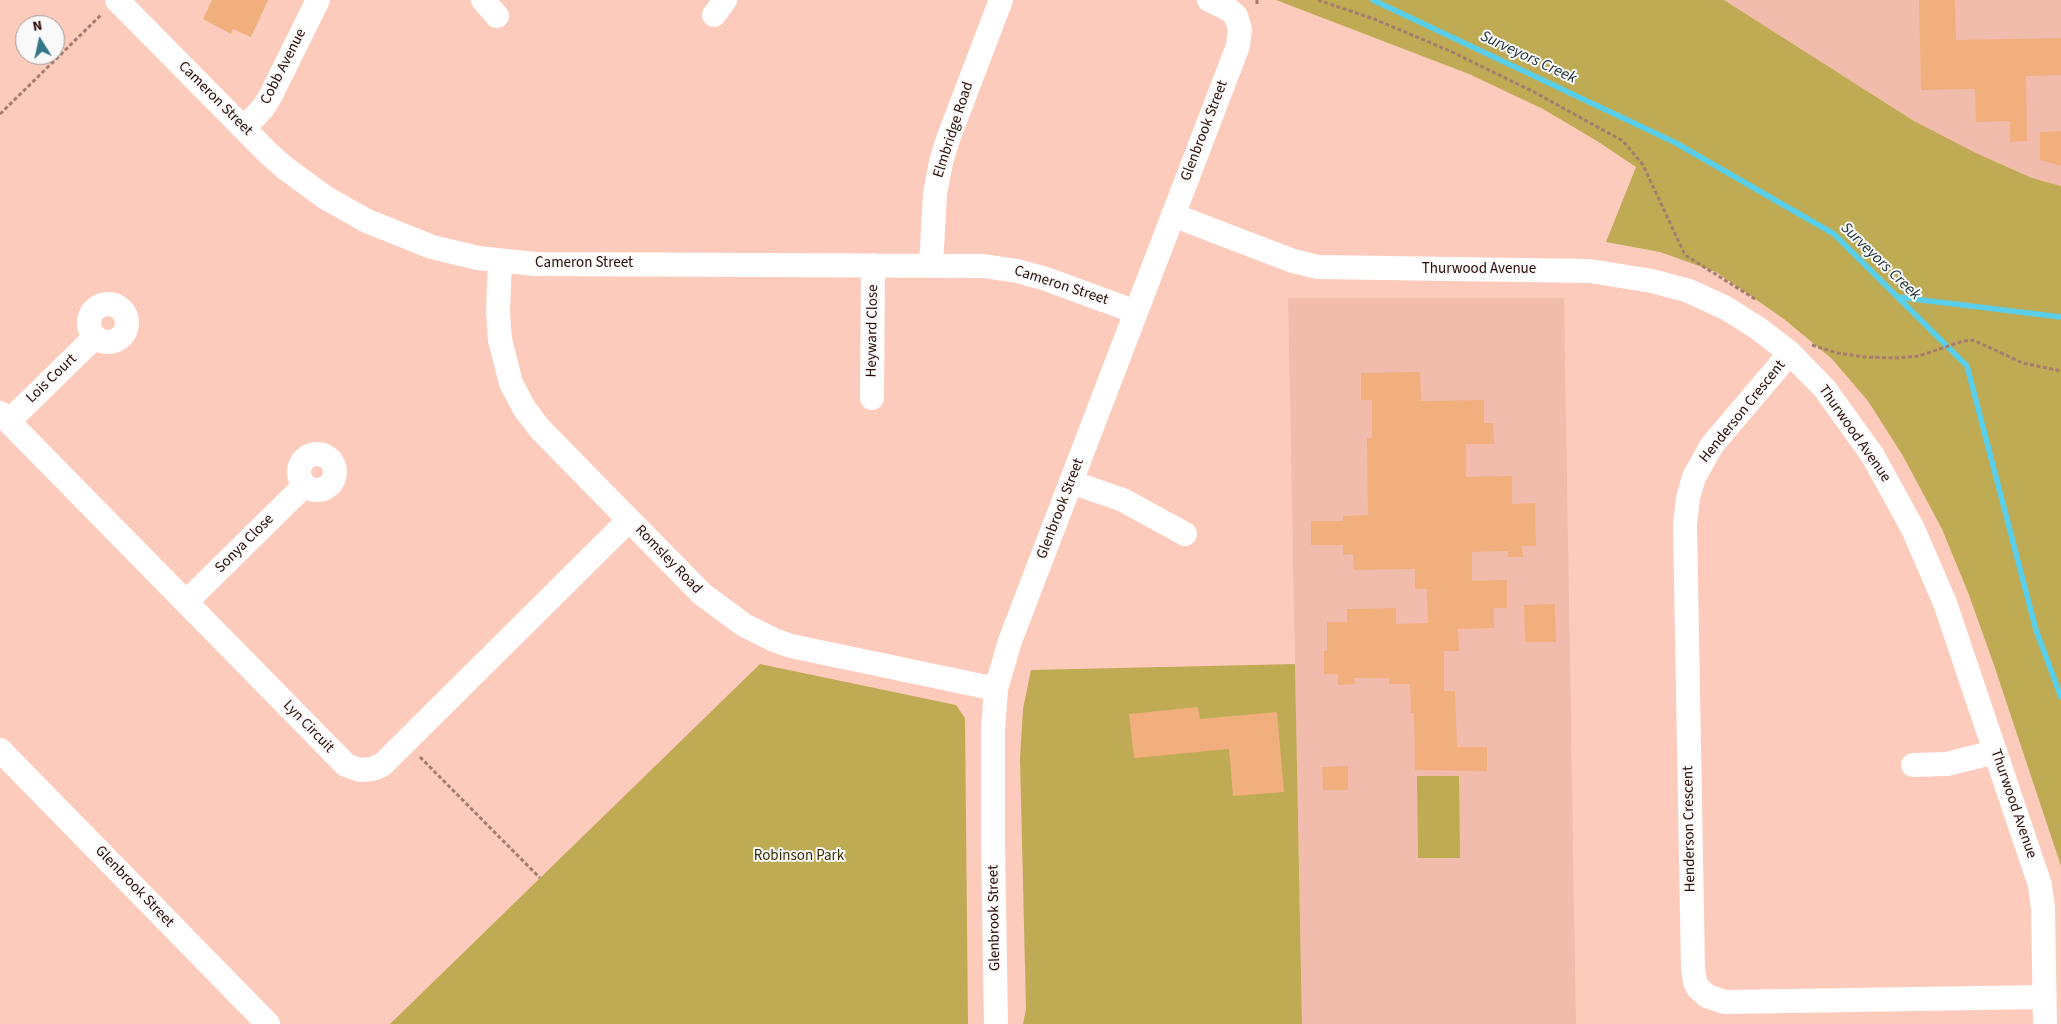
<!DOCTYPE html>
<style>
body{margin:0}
#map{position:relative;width:2061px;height:1024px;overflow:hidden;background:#fdcbbc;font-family:"Source Sans 3",sans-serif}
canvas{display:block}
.north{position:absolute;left:15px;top:15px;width:50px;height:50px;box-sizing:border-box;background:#f9f9f9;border:1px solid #a59a97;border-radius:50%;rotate:350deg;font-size:14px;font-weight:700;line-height:20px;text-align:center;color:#280b04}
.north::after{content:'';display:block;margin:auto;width:18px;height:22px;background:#337687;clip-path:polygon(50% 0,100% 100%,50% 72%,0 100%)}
</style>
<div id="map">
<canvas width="2061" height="1024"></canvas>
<div class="north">N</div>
</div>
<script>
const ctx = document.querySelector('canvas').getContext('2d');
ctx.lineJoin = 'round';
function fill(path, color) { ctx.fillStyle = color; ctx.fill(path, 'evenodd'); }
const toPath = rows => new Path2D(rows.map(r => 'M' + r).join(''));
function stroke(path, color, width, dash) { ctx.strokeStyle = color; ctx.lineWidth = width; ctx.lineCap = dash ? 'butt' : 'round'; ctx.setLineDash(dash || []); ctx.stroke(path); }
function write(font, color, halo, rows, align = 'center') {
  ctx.font = font + ' "Source Sans 3",sans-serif'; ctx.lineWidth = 4; ctx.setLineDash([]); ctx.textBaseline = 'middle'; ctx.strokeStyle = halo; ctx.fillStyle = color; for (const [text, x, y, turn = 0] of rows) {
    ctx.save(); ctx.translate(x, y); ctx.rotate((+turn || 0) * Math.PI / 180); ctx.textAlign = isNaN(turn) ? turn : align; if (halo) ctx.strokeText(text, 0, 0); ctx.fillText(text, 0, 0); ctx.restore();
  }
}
const built = toPath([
 [1724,0,2061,0,2061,186,2032,178,1976,153,1922,126],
 [1288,298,1564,298,1576,1024,1302,1024]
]);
const green = toPath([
 [1276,0,1724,0,1914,121,1976,153,2032,178,2061,186,2061,866,1995,668,1969,595,1942,529,1903,456,1868,401,1832,359,1784,319,1716,272,1660,252,1606,242,1636,167,1597,141,1543,109,1469,74],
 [760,664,956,705,965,718,968,1024,390,1024],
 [1295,664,1302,1024,1023,1024,1026,1009,1020,759,1023,709,1031,670],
 [1417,776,1459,776,1460,858,1418,858]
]);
const stream = toPath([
 [1373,0,1676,143,1834,234,1967,366,2036,630,2061,697],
 [1897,297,2061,317]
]);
const building = toPath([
 [212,0,268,0,251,37,233,29,231,34,203,19],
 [1919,0,1955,0,1956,40,2061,38,2061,75,2026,76,2027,141,2010,142,2010,121,1976,122,1975,89,1921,90],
 [2061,131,2061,166,2040,160,2040,132],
 [1420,372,1421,401,1484,400,1484,423,1493,423,1494,444,1466,444,1466,477,1512,476,1512,504,1535,503,1536,546,1522,546,1523,557,1508,557,1508,551,1472,552,1472,581,1507,580,1507,608,1494,608,1494,628,1458,629,1459,651,1444,651,1444,691,1455,691,1457,747,1487,747,1487,771,1415,770,1414,713,1411,713,1410,684,1389,684,1389,678,1354,678,1355,684,1338,685,1338,674,1324,674,1324,651,1327,651,1327,622,1347,622,1347,609,1396,608,1396,624,1428,623,1427,589,1415,589,1415,569,1354,570,1353,554,1343,555,1343,545,1311,545,1311,521,1343,521,1343,516,1368,515,1367,438,1372,438,1372,400,1361,400,1361,373],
 [1555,604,1556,642,1525,642,1524,605],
 [1198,707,1200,719,1277,712,1284,792,1233,796,1229,749,1134,758,1129,714],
 [1348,766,1348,790,1323,790,1322,767]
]);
const path = toPath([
 [1257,0,1257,6],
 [1318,0,1374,19,1450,51,1534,92,1623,141,1643,165,1685,255,1755,299],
 [0,114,102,14],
 [1812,345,1837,353,1865,357,1895,358,1919,356,1963,341,1973,340,2023,363,2061,371],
 [420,757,540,878]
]);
const minor = toPath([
 [117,0,267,152,285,168,326,198,367,221,432,247,478,258,535,264,984,266,1017,271,1046,279,1136,312],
 [483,0,497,16],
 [714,15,725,0],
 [244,128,263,108,271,95,318,0],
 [1173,215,1293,261,1318,267,1590,271,1652,281,1689,291,1726,308,1759,329,1790,353,1825,389,1873,456,1913,529,1945,603,2040,885,2043,908,2045,1024],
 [500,261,498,312,500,340,511,383,524,408,540,429,702,594,744,625,774,640,791,646,996,689],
 [931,265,935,194,941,162,948,139,1001,0],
 '89 323a19 19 0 1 1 38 0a19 19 0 1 1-38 0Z',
 [1790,353,1712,445,1694,477,1688,498,1685,525,1693,968,1695,982,1698,988,1707,996,1725,1002,2044,997],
 [872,398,873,265],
 [0,413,346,765,360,770,372,769,382,765,629,520],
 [9,421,95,337],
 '299 472a18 18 0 1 1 36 0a18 18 0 1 1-36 0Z',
 [1071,482,1123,500,1185,534],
 [186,602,304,486],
 [0,750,268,1024],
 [1913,765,1947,764,1995,752],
 [996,1024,993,843,993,730,996,689,1010,641,1238,46,1240,29,1236,16,1228,9,1209,0]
]);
const streetNames = [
 ["Cobb Avenue",284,67,-63],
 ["Cameron Street",215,99,45],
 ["Elmbridge Road",954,130,-72],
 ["Glenbrook Street",1205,131,-69],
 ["Cameron Street",584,264],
 ["Thurwood Avenue",1479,270],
 ["Cameron Street",1061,286,18],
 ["Heyward Close",873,331,-89],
 ["Lois Court",52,379,-44],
 ["Henderson Crescent",1743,412,-51],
 ["Thurwood Avenue",1854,434,55],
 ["Glenbrook Street",1061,509,-69],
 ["Sonya Close",245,544,-45],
 ["Romsley Road",668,560,46],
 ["Lyn Circuit",308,727,46],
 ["Thurwood Avenue",2013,804,71],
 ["Henderson Crescent",1690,829,-91],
 ["Glenbrook Street",134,887,46],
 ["Glenbrook Street",995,918,-91]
];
const parkNames = [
 ["Robinson Park",799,857]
];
const waterNames = [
 ["Surveyors Creek",1528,58,25],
 ["Surveyors Creek",1880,262,44]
];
fill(built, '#f2bcad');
fill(green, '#beab54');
stroke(stream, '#59cfec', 5.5);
fill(building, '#f1af7e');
stroke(path, '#a57c70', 3, [4, 2.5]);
stroke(minor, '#fff', 24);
write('15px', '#280b04', '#f9f9f9', streetNames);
write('15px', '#372e06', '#f9f9f9', parkNames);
write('italic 16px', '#182d33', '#f9f9f9', waterNames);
</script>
